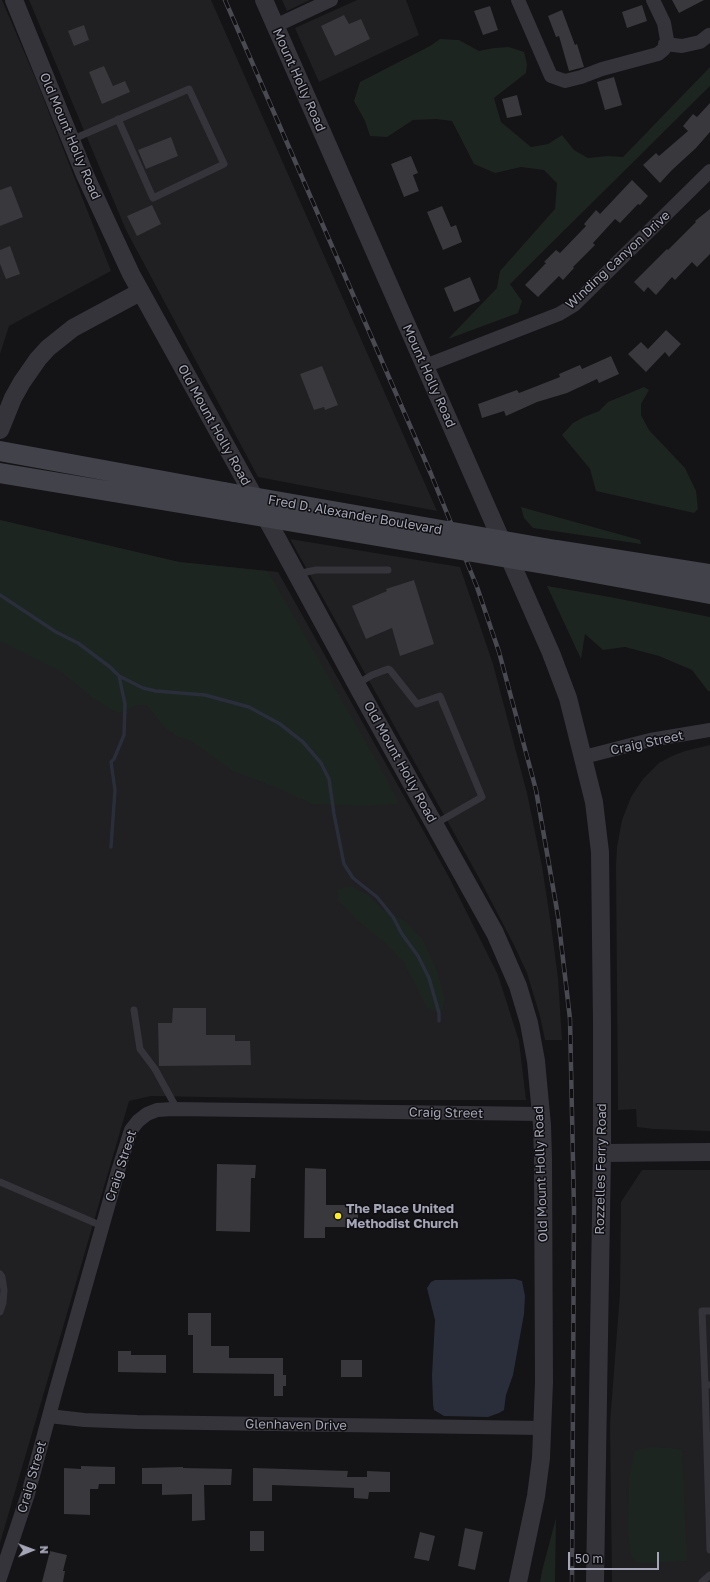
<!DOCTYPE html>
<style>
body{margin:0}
#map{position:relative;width:710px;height:1582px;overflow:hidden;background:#141315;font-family:"Golos Text",sans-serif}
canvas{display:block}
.north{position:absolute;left:12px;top:1530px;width:40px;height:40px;-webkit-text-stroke:3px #0f0e10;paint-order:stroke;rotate:89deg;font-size:11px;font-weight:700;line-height:16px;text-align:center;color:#a4a5b6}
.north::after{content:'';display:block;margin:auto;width:14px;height:18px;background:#a4a5b6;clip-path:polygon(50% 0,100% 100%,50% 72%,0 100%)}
.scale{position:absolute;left:568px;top:1552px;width:91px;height:18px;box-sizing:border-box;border:2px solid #a4a5b6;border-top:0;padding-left:5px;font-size:12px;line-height:14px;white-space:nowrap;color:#a4a5b6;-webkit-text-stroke:3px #0f0e10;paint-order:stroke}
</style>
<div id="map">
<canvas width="710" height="1582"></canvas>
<div class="north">N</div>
<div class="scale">50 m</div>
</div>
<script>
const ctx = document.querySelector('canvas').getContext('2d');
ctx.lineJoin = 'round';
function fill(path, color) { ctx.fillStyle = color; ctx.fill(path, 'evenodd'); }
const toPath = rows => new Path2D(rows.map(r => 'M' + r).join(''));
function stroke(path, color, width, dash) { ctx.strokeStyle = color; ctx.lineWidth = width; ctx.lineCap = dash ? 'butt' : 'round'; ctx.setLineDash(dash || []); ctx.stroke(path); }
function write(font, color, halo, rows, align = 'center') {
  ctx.font = font + ' "Golos Text",sans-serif'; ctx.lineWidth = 3; ctx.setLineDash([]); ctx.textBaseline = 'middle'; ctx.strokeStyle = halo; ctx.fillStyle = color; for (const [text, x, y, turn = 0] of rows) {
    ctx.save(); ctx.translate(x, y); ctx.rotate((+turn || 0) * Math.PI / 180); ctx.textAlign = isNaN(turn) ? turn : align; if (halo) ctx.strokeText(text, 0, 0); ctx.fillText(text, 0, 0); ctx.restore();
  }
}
const built = toPath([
 [0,0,2,0,37,82,111,271,9,326,0,354],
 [29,0,211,0,437,511,258,477,126,230],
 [282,0,310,0,287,11],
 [357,0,406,0,419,35,319,82,295,28],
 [0,520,179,562,278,572,418,821,450,879,498,975,519,1041,526,1100,363,1100,151,1096,129,1101,0,1543],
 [290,539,460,567,493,664,527,793,542,866,551,925,558,978,562,1040,545,1040,540,1016,527,973,513,943,478,876],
 [710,745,710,1131,654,1129,637,1127,636,1109,618,1110,616,865,617,847,622,820,631,797,643,779,659,763,672,756,685,751],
 [642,1170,710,1170,710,1582,612,1582,610,1423,620,1293,621,1202]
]);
const green = toPath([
 [440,39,459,40,479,51,494,48,509,47,524,52,527,64,526,73,494,98,501,122,531,147,548,144,562,135,574,150,588,158,608,156,623,157,710,67,710,86,510,284,522,301,518,313,448,339,497,288,500,271,555,209,557,183,544,170,521,167,495,173,474,164,452,121,436,119,413,120,387,137,370,136,365,121,354,101,360,82,430,46],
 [644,387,649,390,641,404,641,415,649,430,685,468,696,491,698,509,694,513,596,491,590,469,562,435,573,423,584,417,599,411,608,402],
 [521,507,640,540,641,544,533,528,524,518],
 [0,520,179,562,268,571,382,770,399,804,362,806,312,804,275,787,234,772,191,741,176,736,163,726,147,705,138,705,119,713,110,709,93,698,60,671,0,641],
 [547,586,610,597,710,617,710,691,708,691,692,670,659,656,625,647,603,650,585,634,581,659],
 [351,886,368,895,382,909,405,921,423,940,437,970,445,999,443,1009,439,1013,427,1008,404,963,386,944,357,920,338,900,338,889],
 [652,1447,682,1449,687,1561,645,1563,636,1562,631,1556,628,1532,629,1477,635,1450],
 [556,1518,555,1582,540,1582,542,1571]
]);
const water = toPath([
 [515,1279,522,1281,525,1296,524,1314,513,1375,506,1395,504,1410,499,1413,488,1417,444,1416,434,1410,433,1404,432,1375,435,1320,427,1288,431,1282,435,1280]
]);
const stream = toPath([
 [0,595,56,632,78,643,110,667,119,676,143,688,156,691,205,695,249,707,280,724,303,742,321,763,329,779,334,814,344,864,353,878,377,897,393,917,402,934,418,956,429,978,439,1013,439,1021],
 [111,847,115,790,111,762,114,759,124,735,125,704,119,676]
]);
const building = toPath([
 [672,0,704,0,679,13],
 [642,5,647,21,627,28,622,12],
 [490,6,498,30,483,35,474,11],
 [562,10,575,45,577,44,584,67,569,71,559,36,556,37,548,16],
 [344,15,349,24,361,19,370,39,335,56,321,26],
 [84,25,89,40,74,46,68,31],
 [104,66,113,86,125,81,130,92,102,104,89,72],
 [614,77,622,105,605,110,597,82],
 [517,95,522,115,507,118,502,99],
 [710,103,710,132,696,148,672,170,660,183,643,165,656,153,659,156,688,131,683,126,693,114,697,117],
 [171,137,178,156,146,169,138,150],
 [411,156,418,173,413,175,419,191,404,197,391,164],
 [632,180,648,196,640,205,638,204,620,223,615,219,593,243,595,245,573,267,574,268,563,280,559,276,538,297,525,285,546,263,544,262,556,250,560,253,586,226,584,224,596,210,600,214],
 [11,186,23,217,0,226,0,190],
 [152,205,161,224,137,236,127,216],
 [442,206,451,227,456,225,462,242,443,250,427,212],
 [710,209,710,254,697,267,692,262,675,280,672,277,656,295,648,287,644,292,634,282,667,249,668,250,696,222,695,221],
 [10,246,20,274,6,279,0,264,0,250],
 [470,277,480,301,454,312,444,288],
 [666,330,681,344,669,357,665,352,646,372,628,354,641,342,648,349],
 [611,356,619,374,599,383,597,379,567,393,537,402,506,416,504,411,482,418,478,404,517,390,519,393,560,377,559,374,580,365,582,369],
 [322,366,338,405,325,410,324,407,314,410,300,374],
 [414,580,434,644,400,656,392,628,366,639,352,606,387,591,386,589],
 [173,1008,206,1008,206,1035,235,1035,235,1041,250,1041,251,1065,159,1066,158,1023,172,1023],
 [217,1164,256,1165,255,1178,251,1178,250,1232,216,1231],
 [305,1168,326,1169,326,1205,358,1205,358,1227,325,1227,325,1238,304,1238],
 [188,1313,211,1313,211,1346,229,1346,229,1358,283,1358,283,1375,286,1375,286,1386,283,1386,283,1396,274,1396,274,1374,193,1373,193,1335,188,1335],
 [118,1351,131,1351,131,1355,166,1355,166,1373,118,1372],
 [341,1360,362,1360,362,1377,341,1377],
 [81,1466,115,1467,115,1484,99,1484,98,1489,90,1489,90,1515,64,1514,64,1468,81,1469],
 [183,1467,183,1468,232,1469,231,1485,204,1485,205,1520,192,1521,192,1494,162,1495,162,1484,142,1484,142,1468],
 [253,1468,348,1471,347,1477,367,1477,367,1471,390,1472,390,1492,369,1492,368,1499,354,1498,354,1488,272,1485,272,1501,253,1501],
 [465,1528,483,1532,475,1570,458,1566],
 [250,1531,264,1531,264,1551,250,1551],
 [420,1532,435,1536,429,1561,414,1558],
 [50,1551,67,1555,63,1571,65,1571,63,1582,42,1582]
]);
const service = toPath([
 [71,140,189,89,224,164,153,198,118,119],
 [297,574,316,570,388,570],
 [357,684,372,675,388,669,390,670,417,704,440,696,482,797,435,824],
 [134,1010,140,1049,155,1069,177,1109],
 [0,1182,102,1226],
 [0,1274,2,1277,4,1290,3,1303,0,1312],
 [705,1385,702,1311,710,1311],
 [710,1385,705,1385,710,1550],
 [702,1582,710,1575]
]);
const minor = toPath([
 [518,0,551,76,565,81,581,77,602,69,658,54,664,49,667,40,664,23,653,0],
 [275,26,331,0],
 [665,44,682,46,700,42,709,35],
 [425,366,559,314,574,305,710,171],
 [584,757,650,740,710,730],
 [49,1416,84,1420,137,1422,542,1428],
 [0,1578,28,1494,56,1390,118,1171,131,1130,138,1121,147,1114,157,1110,173,1109,540,1114]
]);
const tertiary = toPath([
 [14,0,85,175,131,274,277,538,360,691,495,933,518,986,529,1023,536,1061,542,1125,543,1159,544,1382,541,1458,536,1496,518,1582],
 [264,0,551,653,568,698,594,802,600,852,602,1024,602,1153,595,1582],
 [0,430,13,398,22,382,38,359,48,348,73,328,140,292],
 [602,1153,710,1152]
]);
const secondary = toPath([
 [0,451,224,492],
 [0,473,234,512],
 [556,550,710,574],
 [562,567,710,594]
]);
const rail = toPath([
 [225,0,431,474,477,587,499,652,536,790,558,916,570,1019,574,1209,572,1582]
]);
const secondaryBridge = toPath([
 [224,492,556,550],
 [234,512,562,567]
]);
const markers = [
 [338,1216,4,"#fbec26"]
];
const streetNames = [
 ["Mount Holly Road",299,80,66],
 ["Old Mount Holly Road",70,136,67],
 ["Winding Canyon Drive",618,260,-43],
 ["Mount Holly Road",429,376,66],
 ["Old Mount Holly Road",214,425,61],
 ["Fred D. Alexander Boulevard",355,515,10],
 ["Craig Street",647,743,-12],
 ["Old Mount Holly Road",400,762,61],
 ["Craig Street",446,1113,1],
 ["Craig Street",121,1166,-72],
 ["Rozzelles Ferry Road",601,1169,-89],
 ["Old Mount Holly Road",541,1174,-92],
 ["Glenhaven Drive",296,1425,1],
 ["Craig Street",32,1477,-74]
];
const poiNames = [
 ["The Place United",346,1209],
 ["Methodist Church",346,1224]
];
fill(built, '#201f22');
fill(green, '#1d2520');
fill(water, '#292e3a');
stroke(stream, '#292e3a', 3.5);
fill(building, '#38383d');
stroke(service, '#35343b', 7);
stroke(minor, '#35343b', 14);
stroke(tertiary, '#35343b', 18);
stroke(secondary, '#42424b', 20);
stroke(rail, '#494952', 4.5);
stroke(rail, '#0f0e10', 3, [9]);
stroke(secondaryBridge, '#42424b', 20);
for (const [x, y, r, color] of markers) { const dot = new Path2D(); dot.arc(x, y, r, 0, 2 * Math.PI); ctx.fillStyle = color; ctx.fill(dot); stroke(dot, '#0f0e10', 1.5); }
write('13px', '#a4a5b6', '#0f0e10', streetNames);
write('bold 13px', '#a4a5b6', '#0f0e10', poiNames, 'left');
</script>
